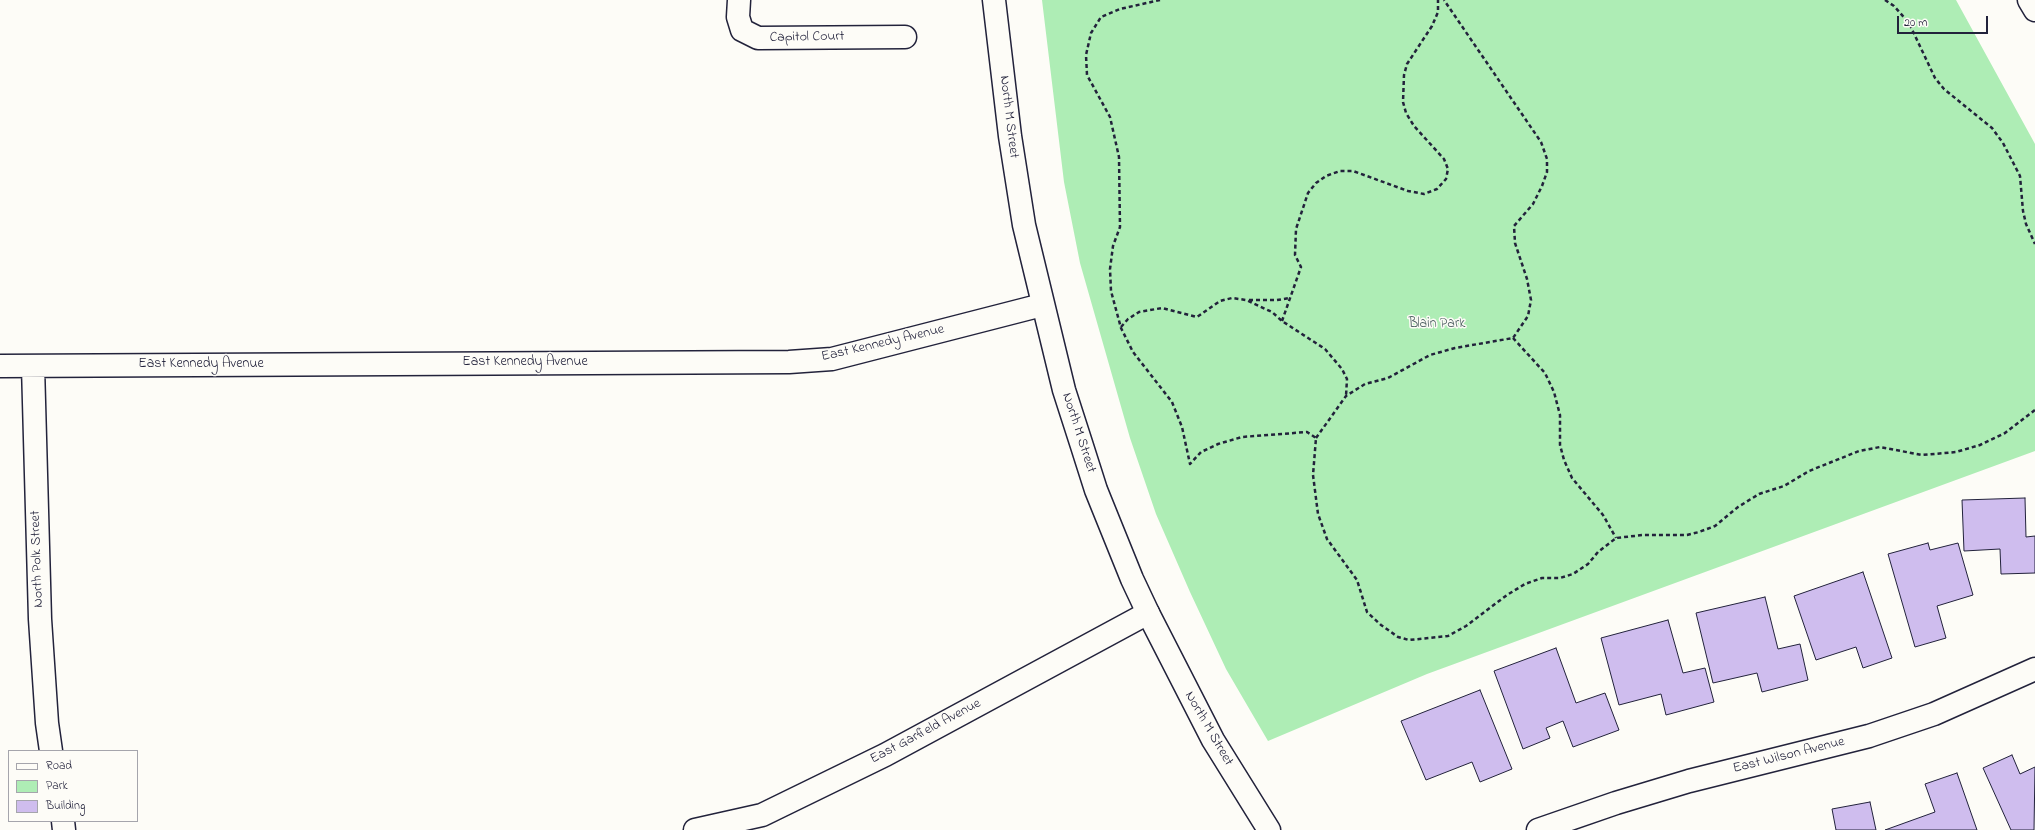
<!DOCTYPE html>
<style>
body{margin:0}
#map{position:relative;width:2035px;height:830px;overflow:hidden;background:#fdfcf7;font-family:"Indie Flower",sans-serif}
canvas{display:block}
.legend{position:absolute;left:8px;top:750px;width:130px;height:72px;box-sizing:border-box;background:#fdfcf7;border:1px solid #a5a5ac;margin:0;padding:5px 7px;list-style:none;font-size:12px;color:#22223b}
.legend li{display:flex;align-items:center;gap:8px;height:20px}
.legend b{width:20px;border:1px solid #a5a5ac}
.scale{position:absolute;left:1897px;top:16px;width:91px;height:18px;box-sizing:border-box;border:2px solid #22223b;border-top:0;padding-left:5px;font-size:12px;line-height:14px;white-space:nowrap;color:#22223b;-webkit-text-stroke:3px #fdfcf7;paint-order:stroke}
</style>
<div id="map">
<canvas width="2035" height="830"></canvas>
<ul class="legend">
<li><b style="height:5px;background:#fdfcf7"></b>Road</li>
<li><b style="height:11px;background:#aeedb5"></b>Park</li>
<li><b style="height:11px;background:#cfbdee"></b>Building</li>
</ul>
<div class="scale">20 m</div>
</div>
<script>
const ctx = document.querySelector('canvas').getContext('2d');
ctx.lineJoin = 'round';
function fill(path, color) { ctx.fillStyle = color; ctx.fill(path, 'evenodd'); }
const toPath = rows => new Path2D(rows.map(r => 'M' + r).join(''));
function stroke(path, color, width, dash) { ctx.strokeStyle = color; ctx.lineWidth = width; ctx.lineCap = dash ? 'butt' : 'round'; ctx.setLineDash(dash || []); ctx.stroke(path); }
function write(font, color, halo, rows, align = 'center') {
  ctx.font = font + ' "Indie Flower",sans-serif'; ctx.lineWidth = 3; ctx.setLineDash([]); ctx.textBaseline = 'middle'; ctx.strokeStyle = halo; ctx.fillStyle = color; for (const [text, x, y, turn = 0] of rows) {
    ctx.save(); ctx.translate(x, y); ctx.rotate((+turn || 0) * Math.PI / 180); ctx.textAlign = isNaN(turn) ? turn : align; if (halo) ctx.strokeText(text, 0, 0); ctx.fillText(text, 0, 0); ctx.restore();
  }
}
const green = toPath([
 [1042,0,1956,0,2035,144,2035,451,1427,674,1268,741,1226,669,1190,592,1156,514,1130,438,1080,263,1064,182]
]);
const building = toPath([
 [2025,498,2026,537,2035,536,2035,573,2001,574,2000,549,1964,551,1962,500,2025,498],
 [1928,543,1930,550,1958,543,1973,595,1937,606,1946,638,1915,647,1888,554,1928,543],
 [1863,572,1892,658,1863,668,1856,647,1816,660,1794,596,1863,572],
 [1765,597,1778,649,1800,644,1808,680,1762,692,1757,673,1713,683,1696,613,1765,597],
 [1668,620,1683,673,1705,668,1714,702,1666,715,1661,694,1619,705,1601,638,1668,620],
 [1556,648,1576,703,1605,693,1619,730,1573,747,1563,721,1546,728,1550,738,1523,749,1494,671,1556,648],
 [1480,690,1512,769,1480,782,1472,762,1426,780,1401,721,1480,690],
 [2012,755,2020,774,2035,767,2034,830,2011,830,1983,768,2012,755],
 [1957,773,1977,830,1885,830,1935,812,1925,784,1957,773],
 [1870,802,1876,830,1836,830,1832,809,1870,802]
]);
const path = toPath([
 [1160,0,1120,9,1101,17,1091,33,1086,55,1087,75,1110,117,1119,157,1120,227,1113,246,1110,269,1111,291,1121,328,1133,352,1172,402,1182,427,1190,464,1201,452,1218,444,1242,437,1307,432,1316,438,1313,475,1318,514,1327,539,1357,580,1367,612,1381,625,1398,637,1409,640,1448,636,1466,626,1507,595,1525,584,1542,578,1560,578,1573,574,1588,564,1598,552,1616,538,1643,535,1687,535,1699,532,1715,526,1738,507,1759,494,1784,486,1809,471,1859,451,1880,447,1922,455,1956,452,1980,445,2005,433,2035,410],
 [1885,0,1894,6,1909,23,1935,78,1944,89,1992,128,2003,143,2020,176,2023,211,2026,224,2035,244],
 [1249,300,1277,300,1290,298],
 [1282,321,1301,267,1295,255,1296,229,1308,193,1316,183,1326,176,1340,171,1353,171,1408,191,1424,194,1437,189,1446,179,1448,169,1444,159,1414,126,1406,113,1403,102,1404,75,1407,64,1432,26,1438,12,1438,0],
 [1121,327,1128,319,1139,312,1162,308,1197,317,1220,301,1232,298,1246,300,1272,312,1282,321,1325,349,1342,369,1347,379,1346,396],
 [1513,338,1545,373,1554,392,1560,415,1560,445,1564,460,1572,478,1603,515,1616,538],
 [1316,438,1346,396,1365,384,1388,378,1430,355,1455,348,1513,338,1528,316,1531,300,1527,279,1515,243,1514,226,1533,204,1542,186,1547,172,1547,159,1541,142,1444,0]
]);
const street = toPath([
 [739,0,738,17,742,30,758,38,905,37],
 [0,366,789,362,832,359,1042,305],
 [33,366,40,619,47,723,51,751],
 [63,821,64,830],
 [695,830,762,815,885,755,1148,613],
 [1538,830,1616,803,1689,781,1869,736,1934,714,2035,669]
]);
const secondary = toPath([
 [994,0,1010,136,1024,225,1064,390,1082,446,1096,490,1132,579,1148,613,1213,740,1269,830]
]);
const highway = toPath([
 [2029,0,2035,10]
]);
const streetNames = [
 ["Capitol Court",807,38,-1],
 ["North M Street",1008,117,83],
 ["East Kennedy Avenue",883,344,-13],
 ["East Kennedy Avenue",525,363],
 ["East Kennedy Avenue",201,365],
 ["North M Street",1078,433,72],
 ["North Polk Street",38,559,-92],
 ["North M Street",1208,729,60],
 ["East Garfield Avenue",926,732,-28],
 ["East Wilson Avenue",1789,756,-14]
];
const parkNames = [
 ["Blain Park",1437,325]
];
fill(green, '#aeedb5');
fill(building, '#cfbdee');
stroke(building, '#22223b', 1);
stroke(street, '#22223b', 25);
stroke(secondary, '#22223b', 25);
stroke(highway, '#22223b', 25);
stroke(path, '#22223b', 2.5, [4, 3]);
stroke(street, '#fdfcf7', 22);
stroke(secondary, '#fdfcf7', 22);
stroke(highway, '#fdfcf7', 22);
write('14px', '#22223b', '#fdfcf7', streetNames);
write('14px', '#4c5f60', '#fdfcf7', parkNames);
</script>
